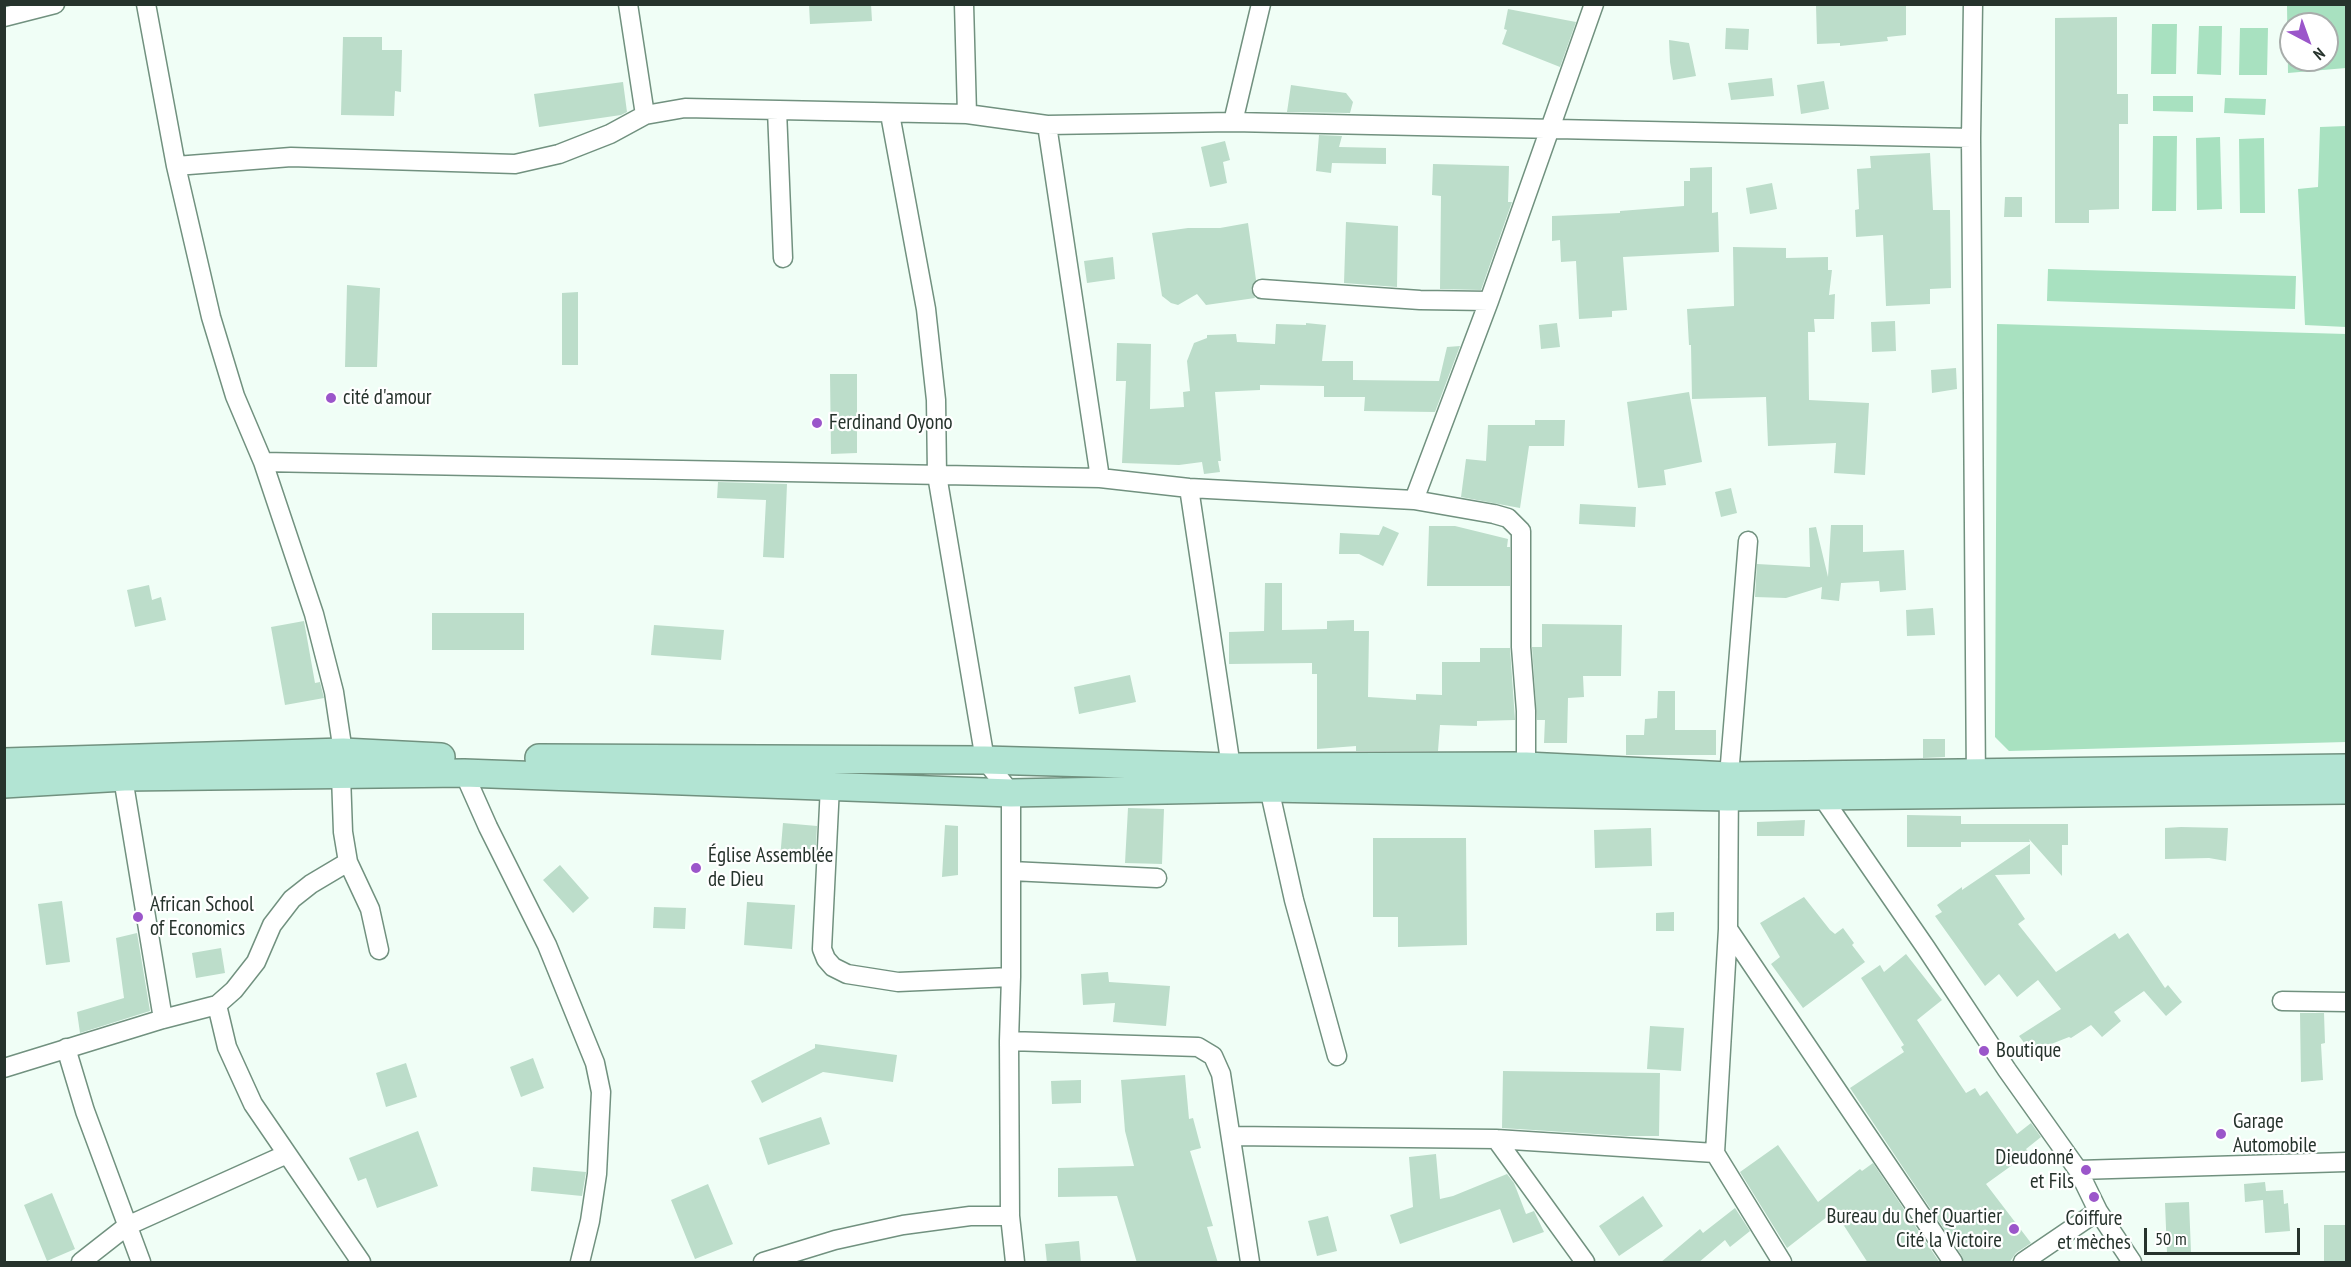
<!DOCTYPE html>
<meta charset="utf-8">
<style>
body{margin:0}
#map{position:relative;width:2351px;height:1267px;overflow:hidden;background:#f0fef6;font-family:"PT Sans Narrow",sans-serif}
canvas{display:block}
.frame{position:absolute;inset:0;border:6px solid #26332c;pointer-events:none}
.north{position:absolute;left:2279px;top:12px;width:60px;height:60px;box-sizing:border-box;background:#fff;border:2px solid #a8adab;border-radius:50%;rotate:139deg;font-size:16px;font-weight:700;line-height:24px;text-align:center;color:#26332c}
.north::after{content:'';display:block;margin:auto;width:21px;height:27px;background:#9b56ca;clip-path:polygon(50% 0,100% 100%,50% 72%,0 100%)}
.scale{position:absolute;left:2144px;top:1228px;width:156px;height:27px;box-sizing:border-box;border:3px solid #26332c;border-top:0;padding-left:8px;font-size:18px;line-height:21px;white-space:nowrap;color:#26332c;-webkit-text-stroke:4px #fff;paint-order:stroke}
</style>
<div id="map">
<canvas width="2351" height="1267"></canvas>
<div class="frame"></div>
<div class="north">N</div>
<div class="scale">50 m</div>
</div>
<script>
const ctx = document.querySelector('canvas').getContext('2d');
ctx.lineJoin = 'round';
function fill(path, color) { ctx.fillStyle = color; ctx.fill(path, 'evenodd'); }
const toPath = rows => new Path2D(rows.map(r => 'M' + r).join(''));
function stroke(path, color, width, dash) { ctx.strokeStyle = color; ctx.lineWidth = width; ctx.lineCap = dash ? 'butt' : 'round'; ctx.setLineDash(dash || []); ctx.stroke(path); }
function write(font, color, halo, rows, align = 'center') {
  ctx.font = font + ' "PT Sans Narrow",sans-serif'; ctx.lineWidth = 4.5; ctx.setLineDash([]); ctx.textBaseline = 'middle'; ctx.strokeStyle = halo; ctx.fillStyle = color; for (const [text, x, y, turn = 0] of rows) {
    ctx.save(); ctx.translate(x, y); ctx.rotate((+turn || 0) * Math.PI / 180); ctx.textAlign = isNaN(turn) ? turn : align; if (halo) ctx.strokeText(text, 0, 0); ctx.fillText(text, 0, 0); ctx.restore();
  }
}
const green = toPath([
 [2287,5,2346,5,2346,68,2288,73],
 [2291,24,2327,24,2327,60,2291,60],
 [2152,24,2177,24,2176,74,2151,74],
 [2199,26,2222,26,2221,75,2197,74],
 [2240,28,2268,28,2267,75,2239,75],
 [2153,96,2193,96,2193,112,2153,111],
 [2225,98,2266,99,2265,115,2224,113],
 [2346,126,2346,327,2305,325,2298,189,2318,187,2320,127],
 [2153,136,2177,136,2176,211,2152,211],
 [2220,137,2222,209,2197,210,2196,138],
 [2264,138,2265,213,2240,213,2239,139],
 [2048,269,2296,276,2295,309,2047,301],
 [1997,324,2346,334,2346,742,2009,751,1995,737]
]);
const building = toPath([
 [809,4,871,4,872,21,810,24],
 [1906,4,1906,35,1887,37,1888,41,1840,46,1840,43,1817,44,1816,5],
 [1508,9,1576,22,1560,67,1502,44,1507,30,1504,29],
 [2117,17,2117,94,2128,94,2128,124,2119,124,2119,209,2089,210,2089,223,2055,223,2055,18],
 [1726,28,1749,29,1748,50,1725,49],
 [343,37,382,37,382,50,402,50,401,92,395,91,394,116,341,115],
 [1669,40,1689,43,1696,76,1673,80,1670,62],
 [1772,78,1774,96,1731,100,1728,83],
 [1824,81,1829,109,1801,114,1797,85],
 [623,82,627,112,621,115,539,127,534,94],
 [1291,85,1346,93,1353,102,1350,113,1287,112],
 [1319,135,1342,136,1339,147,1386,148,1386,164,1332,163,1331,173,1316,171],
 [1225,141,1230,160,1223,162,1227,183,1210,187,1201,147],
 [1930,153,1933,210,1950,210,1951,288,1930,289,1930,304,1886,306,1883,235,1856,237,1855,210,1859,209,1857,169,1871,168,1870,156],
 [1433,164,1509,166,1508,202,1512,202,1481,290,1440,289,1441,196,1432,195],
 [1712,167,1712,213,1718,212,1719,252,1623,257,1627,310,1612,311,1612,317,1579,319,1576,261,1561,262,1560,240,1552,241,1552,216,1620,213,1620,211,1684,206,1684,181,1690,181,1690,168],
 [1772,183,1777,209,1750,214,1746,188],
 [2005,197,2022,197,2022,217,2004,217],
 [1346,222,1398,226,1397,287,1344,283],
 [1248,223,1256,280,1251,289,1255,298,1206,305,1197,294,1178,305,1171,303,1162,296,1152,233,1188,228,1220,228],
 [1733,247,1786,248,1786,258,1828,257,1828,270,1832,270,1829,295,1835,294,1834,319,1814,319,1815,332,1808,332,1809,400,1869,403,1865,475,1834,473,1836,443,1768,446,1766,397,1692,399,1691,345,1689,345,1687,309,1734,306],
 [1113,257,1115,279,1087,283,1084,261],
 [347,285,380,288,377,367,345,367],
 [578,292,578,365,562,365,562,293],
 [1895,321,1896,351,1872,352,1871,322],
 [1306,323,1326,325,1322,361,1353,361,1353,380,1439,381,1447,347,1460,346,1435,412,1364,411,1365,397,1324,397,1324,386,1260,385,1260,390,1215,392,1221,461,1218,461,1220,472,1204,474,1202,462,1179,465,1122,463,1126,381,1116,381,1117,343,1151,344,1150,409,1184,407,1183,392,1190,391,1187,361,1194,343,1207,338,1207,335,1236,334,1237,342,1275,344,1276,324,1306,325],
 [1557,323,1560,347,1541,349,1539,325],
 [1956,368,1957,389,1932,393,1931,370],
 [830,374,857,374,857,453,831,454],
 [1689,392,1702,462,1664,470,1666,485,1638,488,1627,402],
 [1535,420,1565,420,1564,446,1529,446,1520,508,1461,497,1466,459,1486,461,1488,425,1535,425],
 [718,482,787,484,784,558,763,557,766,500,717,498],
 [1731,488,1737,513,1721,517,1715,492],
 [1580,504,1636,507,1635,527,1579,524],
 [1831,525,1863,525,1863,552,1904,550,1906,590,1880,592,1879,581,1841,583,1839,601,1821,599,1822,587,1786,598,1755,597,1757,564,1810,567,1809,528,1816,527,1828,577],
 [1383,526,1399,533,1383,566,1359,554,1339,554,1340,533,1379,535],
 [1429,526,1455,526,1508,539,1507,547,1510,547,1510,586,1427,586],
 [1265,583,1282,583,1282,630,1327,629,1327,621,1354,620,1354,631,1369,631,1368,697,1416,700,1416,694,1442,695,1442,662,1480,662,1480,648,1510,648,1515,720,1477,721,1477,726,1440,725,1438,751,1356,751,1356,746,1317,749,1317,674,1312,674,1312,663,1229,664,1229,632,1264,631],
 [149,585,152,600,161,597,166,620,135,627,127,590],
 [1933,608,1935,635,1907,636,1906,610],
 [432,613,524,613,524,650,432,650],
 [304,621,315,683,320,682,324,698,285,705,271,627],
 [1542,624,1622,625,1621,676,1583,676,1584,697,1568,698,1567,743,1544,743,1545,720,1537,720,1532,647,1542,647],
 [654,625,724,630,721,660,651,655],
 [1130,675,1136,702,1079,714,1074,687],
 [1658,691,1675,691,1675,730,1716,730,1716,755,1626,755,1626,735,1644,735,1645,719,1657,718],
 [1923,739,1945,739,1945,757,1923,758],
 [1128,808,1164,809,1162,864,1125,863],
 [1907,815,1961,816,1961,824,2068,824,2068,845,2062,845,2062,876,2029,839,2030,842,1961,842,1961,847,1907,847],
 [1805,820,1804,836,1757,836,1757,822],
 [783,823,817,826,815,862,780,859],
 [945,825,958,826,958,875,942,877],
 [2181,827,2228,828,2226,861,2209,858,2165,859,2165,828],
 [1651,828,1652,866,1595,868,1594,830],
 [1373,838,1466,838,1467,945,1398,947,1398,917,1373,917],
 [2030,844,2030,874,1995,875,2025,919,2018,924,2056,972,2115,933,2119,939,2128,933,2165,988,2168,985,2182,1002,2166,1016,2144,991,2114,1012,2121,1021,2102,1037,2091,1025,2071,1038,2069,1037,2031,1052,2019,1036,2061,1009,2038,980,2017,997,1999,974,1985,986,1935,916,1942,912,1937,905,1962,887,1962,890],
 [560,865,589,898,573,913,543,880],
 [1804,897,1830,930,1835,934,1843,928,1854,943,1852,945,1865,962,1803,1008,1771,964,1780,957,1760,923],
 [62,901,70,962,46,965,38,904],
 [747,902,795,905,792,949,744,945],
 [654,907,686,908,685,929,653,928],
 [1674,912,1674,931,1656,931,1656,913],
 [137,933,150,1011,80,1033,77,1012,124,998,116,938],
 [221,948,225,973,196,978,192,953],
 [1906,954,1942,1000,1917,1020,1966,1093,1975,1088,1980,1096,1987,1091,2017,1134,2031,1123,2041,1137,2026,1149,2029,1153,1986,1184,2031,1243,2016,1253,2009,1263,1964,1263,1962,1256,1850,1088,1904,1052,1901,1047,1904,1045,1861,978,1880,965,1884,972],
 [1108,972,1109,982,1170,986,1166,1026,1113,1022,1115,1003,1083,1005,1081,974],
 [2300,1013,2324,1013,2325,1043,2321,1044,2323,1080,2301,1082],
 [1650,1026,1684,1028,1681,1071,1647,1069],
 [815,1044,897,1055,893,1082,823,1072,762,1103,751,1081,815,1048],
 [533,1058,544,1088,521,1097,510,1067],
 [406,1063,417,1097,386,1107,376,1073],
 [1503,1071,1660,1073,1659,1136,1626,1136,1502,1128],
 [1185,1075,1189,1119,1193,1118,1201,1148,1190,1151,1213,1226,1207,1227,1218,1263,1137,1263,1117,1196,1058,1197,1058,1168,1134,1166,1125,1131,1121,1080],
 [1081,1080,1081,1103,1052,1104,1051,1081],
 [821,1117,830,1144,768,1165,759,1138],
 [418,1131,438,1186,377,1208,366,1178,358,1181,349,1158],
 [1778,1145,1818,1202,1860,1169,1862,1171,1873,1163,1940,1263,1868,1263,1839,1218,1837,1220,1832,1213,1787,1248,1740,1172],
 [1436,1154,1440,1199,1453,1196,1507,1174,1514,1183,1526,1214,1534,1211,1544,1232,1513,1243,1500,1209,1400,1244,1390,1215,1413,1207,1409,1157],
 [533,1167,586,1172,582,1196,531,1191],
 [2265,1182,2266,1191,2283,1190,2284,1204,2288,1203,2290,1231,2265,1233,2263,1200,2245,1202,2244,1184],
 [708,1184,733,1244,695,1259,671,1200],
 [52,1193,75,1249,47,1261,24,1205],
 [1643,1196,1663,1226,1619,1256,1599,1226],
 [2189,1202,2191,1252,2167,1253,2165,1203],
 [1735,1208,1750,1231,1730,1247,1725,1240,1698,1263,1660,1263,1700,1229,1703,1233],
 [1328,1216,1337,1251,1317,1256,1308,1221],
 [2324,1225,2346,1225,2346,1263,2324,1263],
 [1079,1241,1081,1263,1047,1263,1045,1244]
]);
const street = toPath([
 [628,4,645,115],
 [964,4,967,114],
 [1973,4,1971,138,1976,784],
 [4,17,55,4],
 [777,110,783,258],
 [890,114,926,309,936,400,937,475,985,760,1011,793,1011,977,1009,1041,1010,1216,1015,1262],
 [1233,122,1261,4],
 [1047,125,1100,478],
 [176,166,291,157,515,164,559,154,610,134,645,115,685,108,967,114,1047,125,1233,122,1971,138],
 [1262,289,1420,300,1489,301],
 [263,462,1100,478,1189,488,1414,500,1494,514,1508,518,1521,531,1521,647,1526,711,1526,766],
 [1189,488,1231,767],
 [1414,500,1489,301,1594,4],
 [1748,541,1729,776,1728,929,1715,1153,1782,1262],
 [121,766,163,1019],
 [464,773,488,827,547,945,595,1063,601,1092,597,1174,590,1221,580,1262],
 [830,786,822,949,826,959,833,967,847,974,898,982,1011,977],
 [1269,788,1294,900,1337,1056],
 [1820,794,1926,948,2007,1070,2078,1170,2098,1211,2132,1262],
 [348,862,370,909,379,950],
 [1011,871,1157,878],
 [1728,929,1953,1262],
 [2282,1001,2346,1002],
 [217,1005,227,1047,253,1104,361,1262],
 [1009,1041,1198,1047,1213,1056,1221,1074,1250,1262],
 [66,1048,85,1111,141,1262],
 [4,1068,163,1019,217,1005,234,990,256,962,272,925,292,899,311,884,348,862,343,832,341,775,343,752,334,692,314,614,263,462,235,396,211,317,176,166,146,4],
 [1232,1136,1496,1139,1715,1153],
 [1496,1139,1585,1262],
 [2078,1170,2346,1162],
 [81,1262,127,1226,287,1154],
 [763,1262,835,1240,903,1225,970,1216,1010,1216],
 [2023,1262,2098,1211]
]);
const secondary = toPath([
 [539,758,985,760,1231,767,1526,766,1729,776,2346,768],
 [4,762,343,752,441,757],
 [4,784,124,777,464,773,1011,793,1269,788,1728,797,2346,790]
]);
const markers = [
 [331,398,6,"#9b56ca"],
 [817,423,6,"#9b56ca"],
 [696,868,6,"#9b56ca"],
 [138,917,6,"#9b56ca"],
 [1984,1051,6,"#9b56ca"],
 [2221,1134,6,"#9b56ca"],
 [2086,1170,6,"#9b56ca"],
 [2094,1197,6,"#9b56ca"],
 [2014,1229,6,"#9b56ca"]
];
const poiNames = [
 ["cité d'amour",343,398],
 ["Ferdinand Oyono",829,423],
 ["Église Assemblée",708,856],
 ["de Dieu",708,880],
 ["African School",150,905],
 ["of Economics",150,929],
 ["Boutique",1996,1051],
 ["Garage",2233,1122],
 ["Automobile",2233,1146],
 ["Dieudonné",2074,1158,"right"],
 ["et Fils",2074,1182,"right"],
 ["Bureau du Chef Quartier",2002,1217,"right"],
 ["Cité la Victoire",2002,1241,"right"],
 ["Coiffure",2094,1219,"center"],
 ["et mèches",2094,1243,"center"]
];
fill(green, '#a8e1c0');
fill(building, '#bcddca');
stroke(street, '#71917f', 21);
stroke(secondary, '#71917f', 30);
stroke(street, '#fff', 18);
stroke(secondary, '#b2e4d3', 27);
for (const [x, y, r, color] of markers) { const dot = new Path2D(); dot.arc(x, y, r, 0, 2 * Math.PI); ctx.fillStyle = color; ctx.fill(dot); stroke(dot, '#fff', 2); }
write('21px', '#26332c', '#fff', poiNames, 'left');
</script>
